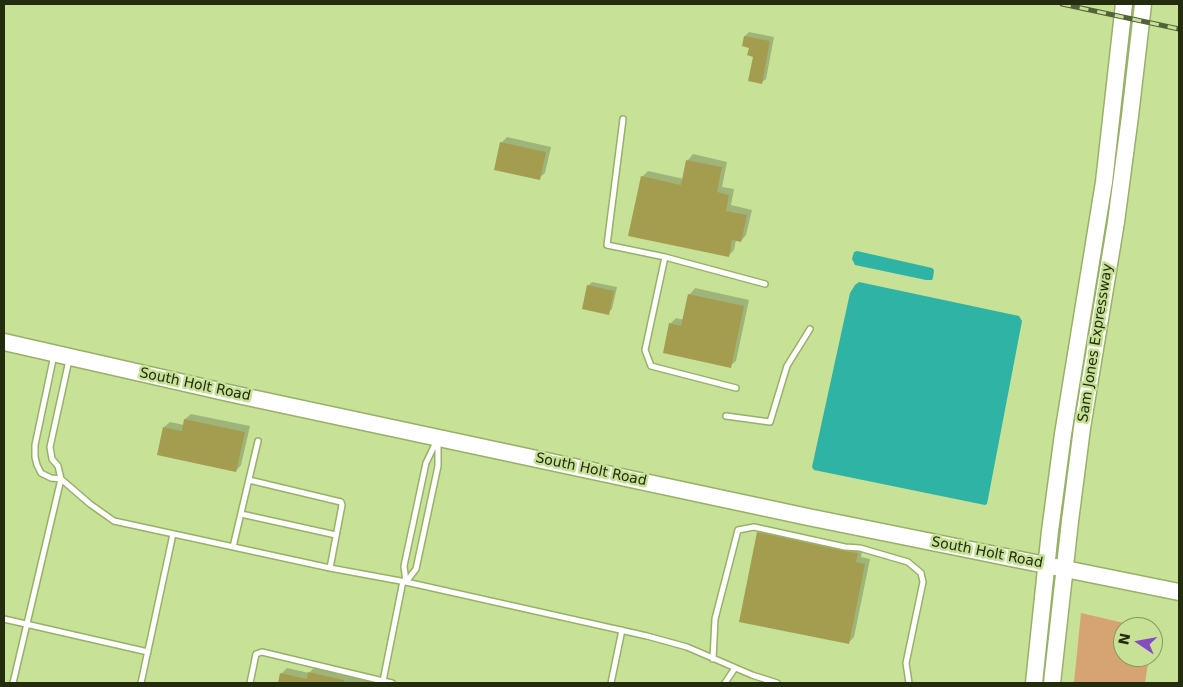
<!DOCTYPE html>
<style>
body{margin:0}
#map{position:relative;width:1183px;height:687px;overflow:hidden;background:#c7e197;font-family:"DejaVu Sans",sans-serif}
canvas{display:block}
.frame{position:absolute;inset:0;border:5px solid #232c0f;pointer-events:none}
.north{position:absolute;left:1113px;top:617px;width:50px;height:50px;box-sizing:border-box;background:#c7e197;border:1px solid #859961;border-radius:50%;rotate:282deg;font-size:14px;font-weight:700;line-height:20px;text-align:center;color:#232c0f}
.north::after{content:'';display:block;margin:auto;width:18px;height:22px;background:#864ac1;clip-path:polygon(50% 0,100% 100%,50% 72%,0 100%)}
</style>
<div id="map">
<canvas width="1183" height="687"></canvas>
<div class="frame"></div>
<div class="north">N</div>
</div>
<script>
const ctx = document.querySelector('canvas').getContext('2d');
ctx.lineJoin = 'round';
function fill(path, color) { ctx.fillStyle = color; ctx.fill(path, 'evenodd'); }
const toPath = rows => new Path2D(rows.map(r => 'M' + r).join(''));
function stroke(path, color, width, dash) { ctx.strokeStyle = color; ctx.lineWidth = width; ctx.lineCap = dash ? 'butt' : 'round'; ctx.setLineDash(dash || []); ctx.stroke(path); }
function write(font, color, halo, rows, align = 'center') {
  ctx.font = font + ' "DejaVu Sans",sans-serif'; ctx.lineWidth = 5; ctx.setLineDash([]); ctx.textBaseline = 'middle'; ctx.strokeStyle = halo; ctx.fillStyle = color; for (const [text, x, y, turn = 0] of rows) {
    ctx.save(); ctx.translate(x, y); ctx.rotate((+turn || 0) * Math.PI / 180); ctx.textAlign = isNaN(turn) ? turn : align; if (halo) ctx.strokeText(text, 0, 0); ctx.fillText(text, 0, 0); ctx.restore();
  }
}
const green = toPath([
 [1081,613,1141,627,1123,627,1123,657,1149,657,1145,683,1074,683]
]);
const water = toPath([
 [857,251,932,268,934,270,933,278,932,280,926,280,855,265,852,259,854,252],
 [859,282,1019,316,1022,321,987,504,985,505,814,470,812,467,850,293,855,285]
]);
const shadow = toPath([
 [749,32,774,37,766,79,761,83,754,56,745,36],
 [507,137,551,147,545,173,539,178,501,143],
 [693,154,727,162,722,187,734,189,731,205,752,210,746,235,741,241,736,240,734,250,728,256,642,177,648,171,684,179,688,160],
 [592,282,617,287,612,309,608,313,588,286],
 [695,288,749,300,736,361,730,366,670,324,676,318,684,320,690,294],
 [191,414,250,426,241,465,236,471,164,427,170,422,184,425,185,419],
 [764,527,863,547,861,557,870,559,854,637,848,643,759,533],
 [315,667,391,683,279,683,281,674,287,668,309,673]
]);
const building = toPath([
 [744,36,770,41,762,84,748,81,753,57,747,55,749,48,742,46],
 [500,142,546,152,540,180,494,170],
 [686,160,722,167,717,192,729,195,726,211,747,215,741,242,732,240,729,257,628,236,641,176,681,185],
 [587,285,614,291,609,315,582,309],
 [688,294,744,306,731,368,663,353,669,323,681,326],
 [184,419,245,432,236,472,157,455,163,427,182,431],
 [757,532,844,551,858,553,856,562,865,564,849,644,739,622],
 [308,672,344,680,344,683,278,683,280,673,307,679]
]);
const lane = toPath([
 [623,119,607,245,665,257,645,350,651,366,736,388],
 [665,257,765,284],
 [54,355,35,445,35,457,37,465,41,473,51,478,61,479,90,504,114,521,330,568,406,582,647,636,687,647,752,675,777,683],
 [726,416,770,422,787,366,810,329],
 [438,438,438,466,416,569,406,582,404,566,426,463,438,438],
 [249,480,341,502,342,505,330,568],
 [241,514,336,535],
 [233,547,258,441],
 [4,619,148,652],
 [713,659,715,619,738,530,754,527,845,547,860,548,908,562,921,573,923,582,906,663,909,683],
 [13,683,61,479,58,466,52,459,50,447,69,360],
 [141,683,173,534],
 [250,683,256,654,262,652,383,681],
 [392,683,383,681,403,581],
 [611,683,622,630],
 [725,683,735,668]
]);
const primary = toPath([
 [4,342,233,394,808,517,1179,592],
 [1034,683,1050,531,1063,434,1104,182,1124,4],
 [1052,683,1070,521,1082,428,1116,222,1130,116,1143,4]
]);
const rail = toPath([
 [1062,4,1179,29]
]);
const streetNames = [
 ["Sam Jones Expressway",1096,343,-81],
 ["South Holt Road",195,385,12],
 ["South Holt Road",591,470,12],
 ["South Holt Road",987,553,11]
];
fill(green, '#d6a373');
fill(water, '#2eb3a4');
fill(shadow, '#0003');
fill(building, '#a49d4f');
stroke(lane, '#98b068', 8);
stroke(primary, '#98b068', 19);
stroke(lane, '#fff', 5);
stroke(primary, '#fff', 16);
stroke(rail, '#546238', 5);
stroke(rail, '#c7e197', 3, [9]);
write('14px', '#232c0f', '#c7e197', streetNames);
</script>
